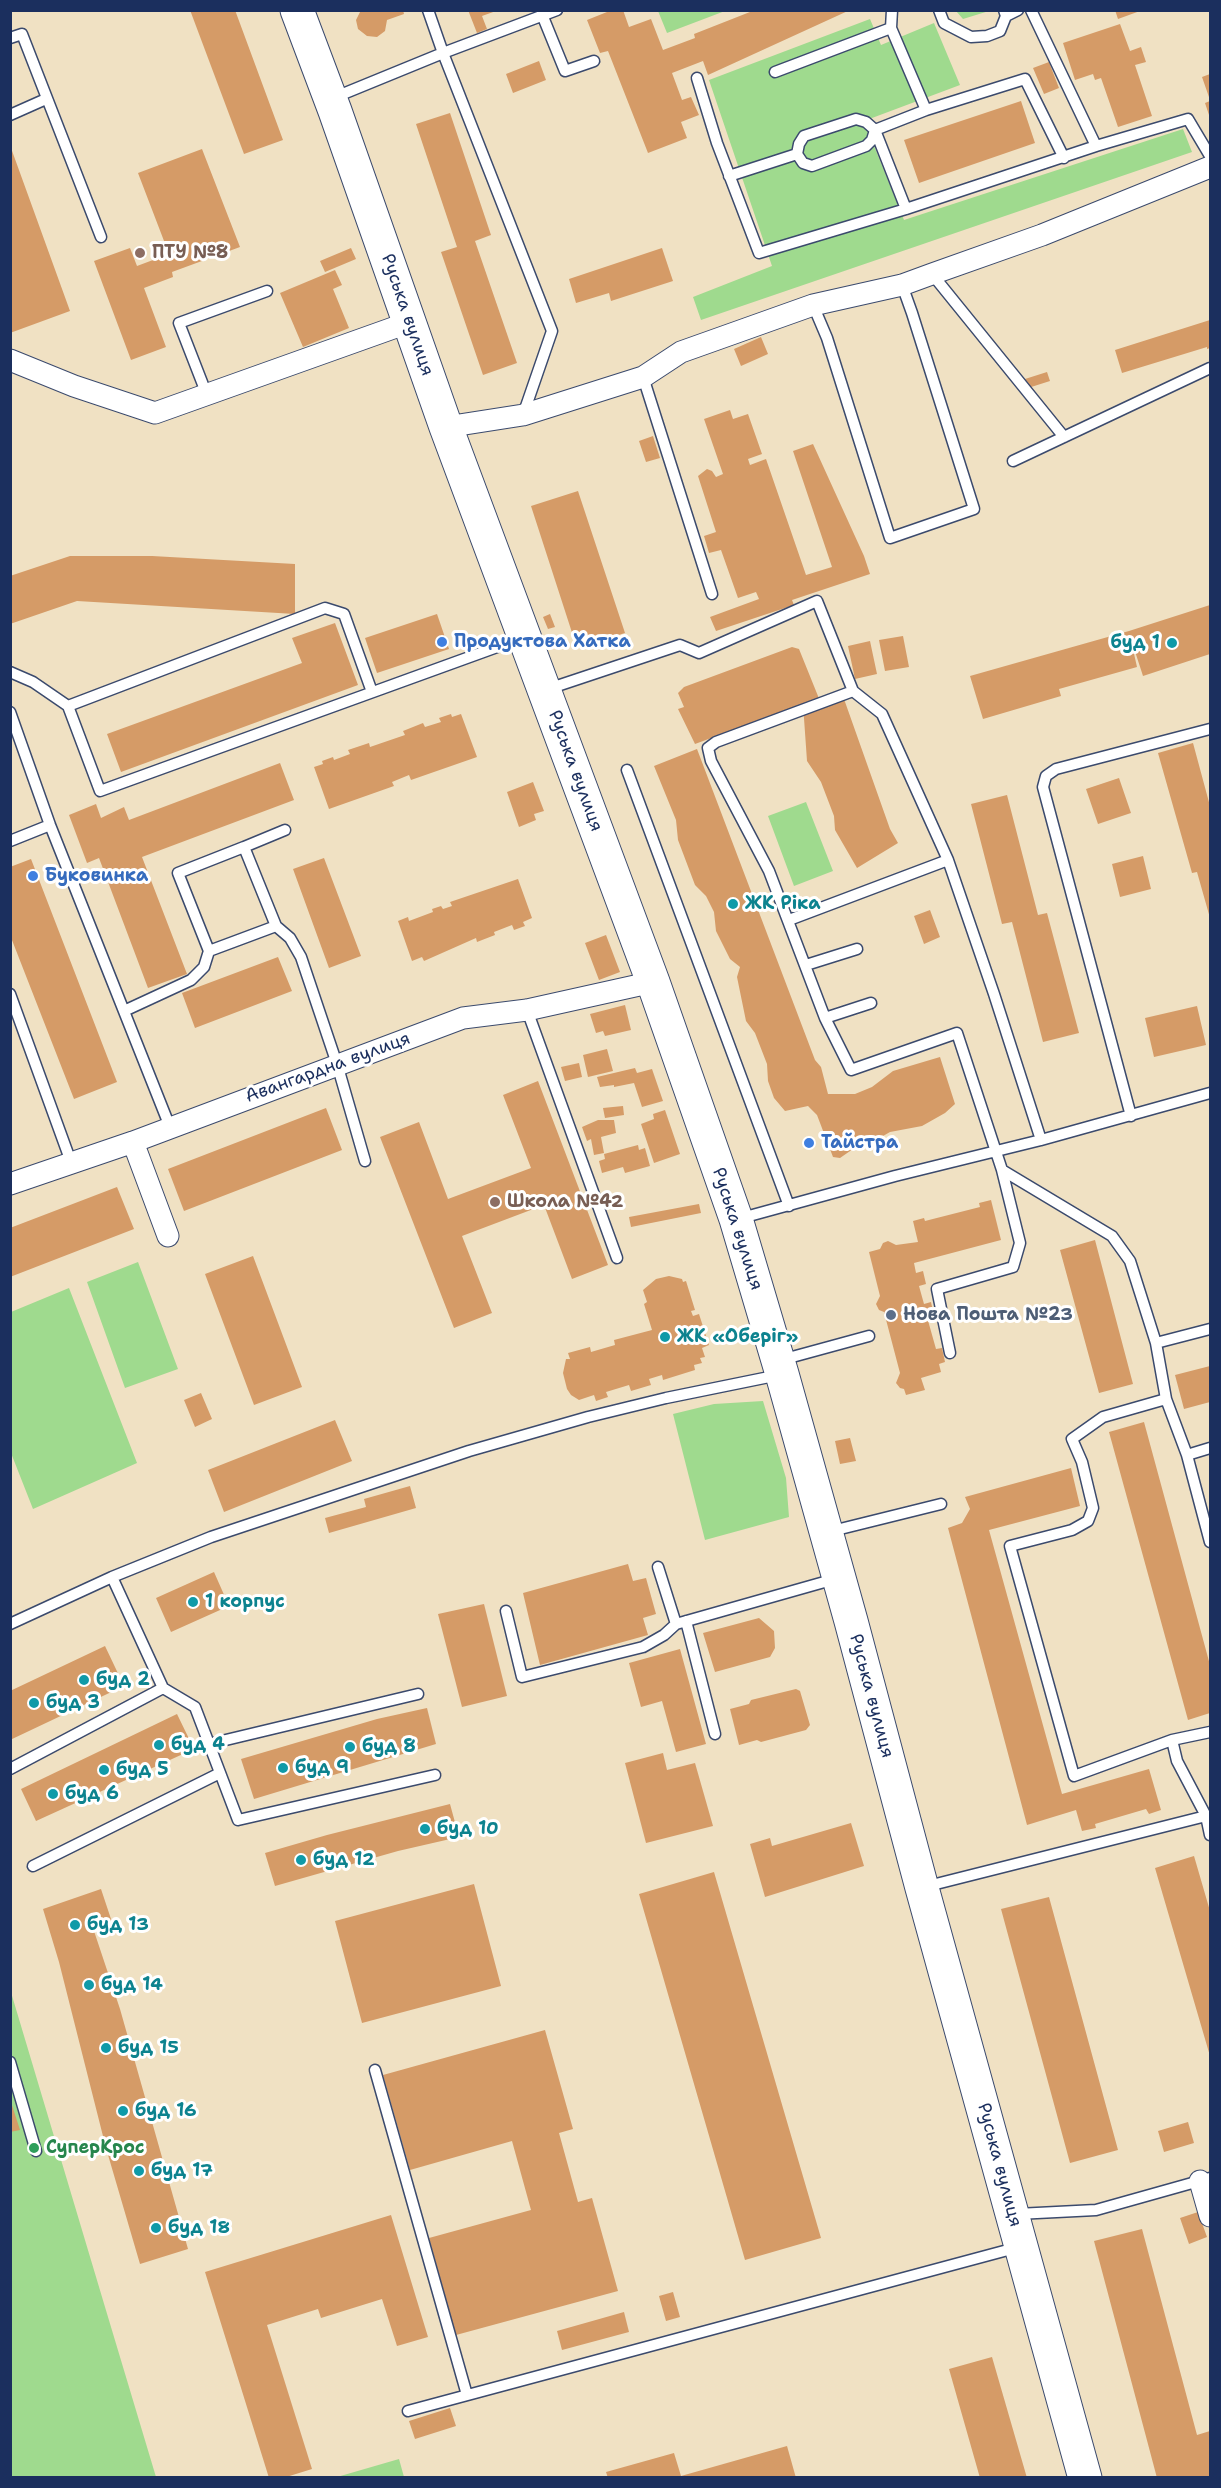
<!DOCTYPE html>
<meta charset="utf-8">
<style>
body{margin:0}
#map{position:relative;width:1221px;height:2488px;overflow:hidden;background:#f0e1c3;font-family:"Shantell Sans",sans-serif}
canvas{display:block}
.frame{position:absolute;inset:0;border:12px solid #1b2f5e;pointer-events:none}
</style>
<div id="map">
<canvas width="1221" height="2488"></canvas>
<div class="frame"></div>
</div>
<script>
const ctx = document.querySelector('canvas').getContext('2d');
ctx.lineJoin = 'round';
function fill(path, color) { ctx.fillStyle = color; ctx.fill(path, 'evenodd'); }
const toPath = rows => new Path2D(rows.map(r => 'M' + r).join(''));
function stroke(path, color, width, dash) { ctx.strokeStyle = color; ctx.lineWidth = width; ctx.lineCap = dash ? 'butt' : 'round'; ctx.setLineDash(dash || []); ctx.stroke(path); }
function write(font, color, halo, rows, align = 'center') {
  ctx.font = font + ' "Shantell Sans",sans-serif'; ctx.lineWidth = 6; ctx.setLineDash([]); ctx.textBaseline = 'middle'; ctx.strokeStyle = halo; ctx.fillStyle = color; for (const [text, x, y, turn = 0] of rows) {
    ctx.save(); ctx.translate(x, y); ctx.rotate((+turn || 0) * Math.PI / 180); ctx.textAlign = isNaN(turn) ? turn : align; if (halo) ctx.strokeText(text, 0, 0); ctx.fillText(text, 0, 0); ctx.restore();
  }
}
const green = toPath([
 [658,11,725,11,667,33],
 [989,11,963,19,956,11,989,10],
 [870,19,881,45,934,23,960,85,864,121,904,220,1183,129,1192,152,701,320,693,297,772,266,709,80],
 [806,802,833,871,794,886,768,816],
 [138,1262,178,1369,125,1388,87,1282],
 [69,1288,137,1463,33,1509,11,1453,11,1312],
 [763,1401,786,1478,789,1517,705,1540,673,1414,714,1404],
 [10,1989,105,2307,156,2477,11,2477],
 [399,2459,404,2477,337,2477]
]);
const building = toPath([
 [190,10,235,10,283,140,244,154],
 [361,10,403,10,404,14,387,20,385,31,377,37,367,36,358,29,356,20],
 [468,10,496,10,496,11,482,16,487,29,477,33],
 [612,10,623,10,629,27,651,19,663,50,695,38,694,34,755,10,850,10,708,75,703,61,672,73,682,100,691,97,699,115,681,122,687,138,648,153,608,51,600,53,587,20],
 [1115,10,1140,10,1140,11,1118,19],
 [1120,24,1130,51,1141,47,1146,62,1135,65,1152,116,1118,127,1101,78,1095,80,1093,74,1075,80,1063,43],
 [539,61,546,80,513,93,506,74],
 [1049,62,1059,88,1044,94,1033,68],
 [1210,74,1210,100,1202,77],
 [1021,101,1035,143,919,183,904,140],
 [1210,101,1210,118,1205,103],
 [450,113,491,235,475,241,517,363,483,375,441,252,457,247,416,124],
 [11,148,70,311,10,333,10,149],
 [202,149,240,247,172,272,173,277,144,288,166,347,131,360,94,261,130,248,137,266,169,254,138,173],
 [351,248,356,259,325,272,320,261],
 [662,248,673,281,611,301,609,293,576,303,569,279],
 [335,270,342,285,333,289,349,328,303,347,280,293],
 [1210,320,1210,348,1207,349,1207,347,1122,373,1115,350],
 [761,337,768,354,741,366,734,349],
 [1047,372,1050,381,1028,388,1025,379],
 [730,410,733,419,748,414,762,454,748,459,750,465,766,459,806,575,832,567,793,451,813,444,864,556,870,574,792,600,794,605,716,631,710,617,759,599,756,592,738,598,721,550,709,553,704,536,716,532,698,476,707,469,712,471,716,477,723,474,704,419],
 [653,436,660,458,646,462,639,441],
 [578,491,625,633,577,648,531,506],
 [70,556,152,556,295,564,295,614,77,601,10,624,10,576],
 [1210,605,1210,654,1143,676,1130,636,1137,667,1059,689,1061,696,983,719,970,676,1129,631],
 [437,614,449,649,377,673,365,638],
 [550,614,555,627,548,629,543,617],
 [335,623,358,685,121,772,107,734,302,663,292,638],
 [903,636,909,667,885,671,879,640],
 [870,641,877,674,855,679,848,646],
 [792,647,799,649,820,701,844,699,890,829,898,843,857,868,835,830,834,816,821,782,807,761,803,704,695,744,678,709,684,707,678,693,684,687],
 [451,714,452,717,461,714,477,757,411,780,409,775,392,782,394,786,329,809,314,767,323,764,322,761,333,757,334,760,350,754,348,750,369,743,370,747,405,735,403,731,423,723,425,727,441,722,439,718],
 [1193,743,1210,806,1210,918,1197,872,1192,873,1158,753],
 [697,749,815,1060,821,1067,828,1094,855,1094,872,1087,893,1071,940,1057,955,1104,945,1113,922,1126,890,1132,862,1148,853,1149,840,1158,833,1157,817,1115,808,1106,785,1111,774,1098,768,1081,767,1064,755,1033,746,1021,737,977,740,967,730,959,716,931,714,912,706,896,695,885,678,840,676,820,654,766],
 [280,763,294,800,142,857,187,974,148,988,99,858,87,863,69,815,96,804,101,818,124,807,129,820],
 [1119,778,1131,813,1098,824,1086,789],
 [533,782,544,811,534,814,536,820,519,827,507,792],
 [1007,795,1038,915,1047,913,1079,1033,1043,1042,1012,922,1002,924,971,804],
 [1143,856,1151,889,1120,897,1112,864],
 [324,858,361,956,329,968,293,869],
 [31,859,117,1082,74,1099,10,935,10,867],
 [518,879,532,918,523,922,525,926,514,930,512,925,494,932,495,935,477,942,476,938,424,961,422,957,412,961,398,921,408,917,409,921,433,912,432,909,441,906,443,909,452,906,450,902],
 [930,910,940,937,924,944,914,916],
 [606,935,620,972,599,980,585,943],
 [278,957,292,991,195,1028,182,993],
 [625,1005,631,1030,605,1036,603,1031,596,1033,590,1014],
 [1197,1006,1206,1045,1154,1057,1145,1018],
 [607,1049,613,1071,588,1077,583,1055],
 [579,1063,582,1077,565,1081,561,1067],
 [635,1068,637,1073,652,1069,663,1101,642,1107,634,1083,614,1087,614,1085,600,1087,597,1077],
 [538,1081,608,1265,572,1279,544,1205,462,1236,492,1313,454,1328,380,1137,419,1122,448,1199,531,1168,503,1095],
 [623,1106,624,1115,605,1118,603,1108],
 [326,1108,342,1150,184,1211,168,1169],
 [665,1110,680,1154,654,1163,641,1124,654,1119,653,1114],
 [598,1120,614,1120,616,1133,601,1137,604,1153,594,1155,591,1139,587,1141,582,1127],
 [638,1145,639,1150,645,1148,650,1166,625,1173,623,1167,602,1173,599,1161,605,1159,604,1154],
 [117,1187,134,1229,10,1277,10,1228],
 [991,1200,1001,1240,914,1263,916,1273,923,1271,926,1284,919,1286,924,1304,931,1302,934,1316,927,1317,936,1349,942,1348,945,1362,939,1364,941,1372,921,1378,925,1390,906,1395,904,1389,900,1388,896,1383,900,1373,884,1312,879,1310,876,1304,880,1296,869,1252,880,1249,883,1243,888,1241,896,1245,918,1242,913,1221,924,1218,925,1221,980,1207,979,1203],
 [699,1204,701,1213,631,1227,629,1217],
 [1095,1240,1133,1384,1099,1393,1060,1250],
 [253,1256,302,1387,254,1405,205,1274],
 [669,1276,682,1279,683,1282,686,1281,695,1310,691,1311,693,1316,699,1314,709,1345,702,1348,705,1357,700,1358,702,1363,694,1365,695,1370,663,1380,662,1375,649,1379,651,1385,631,1391,629,1385,606,1392,608,1397,596,1401,594,1395,579,1400,571,1395,567,1389,563,1373,566,1359,570,1359,568,1353,590,1347,591,1352,615,1345,614,1340,652,1330,644,1304,647,1302,643,1290,656,1279],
 [1210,1366,1210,1402,1184,1409,1175,1375],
 [201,1393,212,1419,195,1427,184,1400],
 [335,1420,352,1461,224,1512,208,1470],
 [1144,1422,1210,1665,1210,1713,1188,1720,1109,1432],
 [850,1438,856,1461,840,1464,835,1441],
 [1071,1468,1080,1506,989,1530,1062,1794,1149,1769,1161,1810,1149,1814,1146,1809,1095,1824,1096,1828,1082,1831,1076,1810,1027,1825,948,1528,962,1523,970,1509,965,1497],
 [410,1486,416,1508,329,1533,325,1518,366,1507,364,1499],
 [628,1564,633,1581,646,1578,656,1614,643,1618,648,1635,540,1665,523,1593],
 [214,1572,229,1606,171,1632,156,1598],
 [484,1604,507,1696,462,1707,438,1614],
 [759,1618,774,1631,775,1648,770,1657,715,1672,703,1633],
 [105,1646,124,1686,10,1740,10,1691],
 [680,1649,706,1744,676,1752,662,1701,641,1707,629,1663],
 [796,1689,800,1691,810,1725,806,1730,761,1742,757,1740,739,1745,730,1709,749,1704,751,1700],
 [427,1708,436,1744,254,1799,241,1759,377,1719],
 [177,1714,194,1749,36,1821,21,1789],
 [663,1753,667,1770,695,1763,713,1826,646,1843,625,1763],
 [450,1804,459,1837,398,1851,275,1886,265,1853,327,1835],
 [851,1823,864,1866,765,1897,750,1844,770,1838,772,1846],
 [1194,1856,1210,1911,1210,2056,1155,1868],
 [714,1872,821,2238,745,2260,639,1894],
 [474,1884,501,1986,362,2023,335,1921],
 [101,1889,112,1922,93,1928,120,2009,188,2249,140,2264,106,2148,59,1962,43,1909],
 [1049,1897,1118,2150,1070,2163,1001,1909],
 [545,2030,573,2129,559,2133,578,2202,592,2198,618,2291,456,2335,429,2238,531,2210,512,2141,410,2170,383,2075],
 [10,2099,20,2130,10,2132],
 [1188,2122,1194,2143,1164,2152,1158,2131],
 [1198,2212,1207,2237,1189,2244,1180,2218],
 [391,2215,428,2337,397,2346,382,2299,321,2318,318,2309,267,2325,312,2469,283,2478,269,2478,205,2272],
 [1142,2229,1197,2435,1210,2431,1210,2478,1157,2478,1094,2241],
 [673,2292,680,2317,666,2321,659,2296],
 [624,2312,629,2332,562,2350,557,2331],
 [992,2357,1027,2478,980,2478,949,2369],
 [450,2408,456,2426,415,2439,409,2421],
 [787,2446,796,2478,608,2478,606,2472,674,2453,681,2476]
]);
const service = toPath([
 [892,10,891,28,926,110],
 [939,10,944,23,971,37,987,36,1000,31,1006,16,1004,10],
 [1031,10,1096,146],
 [1006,16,1018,10],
 [543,17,565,71,594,61],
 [10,38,22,34,101,237],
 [775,72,891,28],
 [697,78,717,143,759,253,906,209,1096,146,1188,119,1210,156],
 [333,98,443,53,428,10],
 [10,115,46,99],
 [729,176,797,154,799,144,804,136,856,119,866,122,875,130,872,140,866,146,812,166,803,163,797,154],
 [906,209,875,130,926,110,1025,79,1064,158],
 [932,274,1064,437],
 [813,305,827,338,890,538,974,509,912,313,902,285],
 [643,377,712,594],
 [207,395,179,323,267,291],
 [523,415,552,331,443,53,557,10],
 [1013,461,1210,368],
 [10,672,33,682,68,706,100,791,522,638],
 [548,689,680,645,699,653,817,601,853,691,716,742,708,748,711,761,769,871,825,1018,851,1070,957,1033,1002,1170,1112,1236,1130,1261,1156,1343,1166,1399,1187,1455,1210,1542],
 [853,691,882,714,948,860,994,994,1041,1140],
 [68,706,325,608,344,614,372,692],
 [10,712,50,825,170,1127],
 [627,770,789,1206],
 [10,841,50,825],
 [244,847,285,830],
 [789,920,948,860],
 [276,926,209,951,178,873,244,847,276,926,290,938,301,957,337,1064,365,1161],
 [806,965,857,949],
 [10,994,71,1162],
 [527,1010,617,1258],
 [124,1011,191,980,204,967,209,951],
 [825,1018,871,1003],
 [1131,1116,1043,787,1046,776,1056,769,1210,729],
 [738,1219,895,1176,1041,1140,1210,1093],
 [1156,1343,1210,1329],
 [950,1353,937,1289,1013,1267,1020,1243,1002,1170],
 [781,1360,869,1336],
 [1166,1399,1103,1417,1072,1439,1082,1462,1093,1508,1088,1521,1072,1530,1010,1546,1074,1776,1172,1740,1210,1732],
 [1187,1455,1210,1448],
 [828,1532,941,1504],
 [658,1567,676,1624],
 [112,1577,163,1688,195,1707,238,1820,435,1775],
 [506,1611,522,1677,643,1647,664,1635,676,1624,835,1579],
 [686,1621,715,1734],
 [10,1624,112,1577,211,1537,469,1451,588,1417,666,1398,779,1375],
 [1172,1740,1177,1761,1206,1816,1210,1835],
 [209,1744,418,1694],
 [10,1769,163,1688],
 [33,1866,220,1773],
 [924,1887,1206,1816],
 [10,2062,36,2151],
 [375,2070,467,2395],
 [1017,2214,1096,2210,1210,2178],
 [408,2411,1019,2247]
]);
const minor = toPath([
 [10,360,74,386,155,413,410,322],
 [446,427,523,415,643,377,681,352,813,305,902,285,932,274,1042,235,1210,167],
 [133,1142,168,1236],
 [10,1184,133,1142,463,1018,527,1010,653,982],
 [1200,2181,1210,2216]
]);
const primary = toPath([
 [297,10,335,111,446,427,653,982,736,1219,782,1374,851,1621,922,1888,1085,2478]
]);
const markers = [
 [140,253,6,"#8d6e63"],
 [442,642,6,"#3f7fe0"],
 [1172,643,6,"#0f9aa8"],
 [33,876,6,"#3f7fe0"],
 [733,904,6,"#0f9aa8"],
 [809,1143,6,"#3f7fe0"],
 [495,1202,6,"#8d6e63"],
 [891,1315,6,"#5c6f8a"],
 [665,1337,6,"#0f9aa8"],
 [193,1602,6,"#0f9aa8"],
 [84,1680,6,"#0f9aa8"],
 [34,1703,6,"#0f9aa8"],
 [159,1745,6,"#0f9aa8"],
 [350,1747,6,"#0f9aa8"],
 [283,1768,6,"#0f9aa8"],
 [104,1770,6,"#0f9aa8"],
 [53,1794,6,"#0f9aa8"],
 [425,1829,6,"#0f9aa8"],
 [301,1860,6,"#0f9aa8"],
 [75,1925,6,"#0f9aa8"],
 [89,1985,6,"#0f9aa8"],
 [106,2048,6,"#0f9aa8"],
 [123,2111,6,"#0f9aa8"],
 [34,2148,6,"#2e9e5b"],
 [139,2171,6,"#0f9aa8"],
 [156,2228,6,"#0f9aa8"]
];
const educationNames = [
 ["ПТУ №8",152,253],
 ["Школа №42",507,1202]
];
const streetNames = [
 ["Руська вулиця",407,315,71],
 ["Руська вулиця",575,771,70],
 ["Авангардна вулиця",328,1068,-20],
 ["Руська вулиця",737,1229,72],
 ["Руська вулиця",871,1696,75],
 ["Руська вулиця",999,2165,75]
];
const shopNames = [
 ["Продуктова Хатка",454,642],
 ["Буковинка",45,876],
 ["Тайстра",821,1143]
];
const cultureNames = [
 ["буд 1",1160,643,"right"],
 ["ЖК Ріка",745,904],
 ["ЖК «Оберіг»",677,1337],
 ["1 корпус",205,1602],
 ["буд 2",96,1680],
 ["буд 3",46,1703],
 ["буд 4",171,1745],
 ["буд 8",362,1747],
 ["буд 9",295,1768],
 ["буд 5",116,1770],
 ["буд 6",65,1794],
 ["буд 10",437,1829],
 ["буд 12",313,1860],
 ["буд 13",87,1925],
 ["буд 14",101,1985],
 ["буд 15",118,2048],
 ["буд 16",135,2111],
 ["буд 17",151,2171],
 ["буд 18",168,2228]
];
const serviceNames = [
 ["Нова Пошта №23",903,1315]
];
const leisureNames = [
 ["СуперКрос",46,2148]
];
fill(green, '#9fda8e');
fill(building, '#d59b67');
stroke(service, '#3b4a6d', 13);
stroke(minor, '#3b4a6d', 23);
stroke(primary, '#3b4a6d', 35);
stroke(service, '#fff', 10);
stroke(minor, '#fff', 21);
stroke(primary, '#fff', 33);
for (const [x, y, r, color] of markers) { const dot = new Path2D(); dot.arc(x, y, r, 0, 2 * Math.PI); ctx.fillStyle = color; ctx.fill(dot); stroke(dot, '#fff', 2); }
write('bold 18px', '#785e54', '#fff', educationNames, 'left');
write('18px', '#1b2f5e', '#fff', streetNames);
write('bold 18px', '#366cbe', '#fff', shopNames, 'left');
write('bold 18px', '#0d838f', '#fff', cultureNames, 'left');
write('bold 18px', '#4e5e75', '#fff', serviceNames, 'left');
write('bold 18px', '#27864d', '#fff', leisureNames, 'left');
</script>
